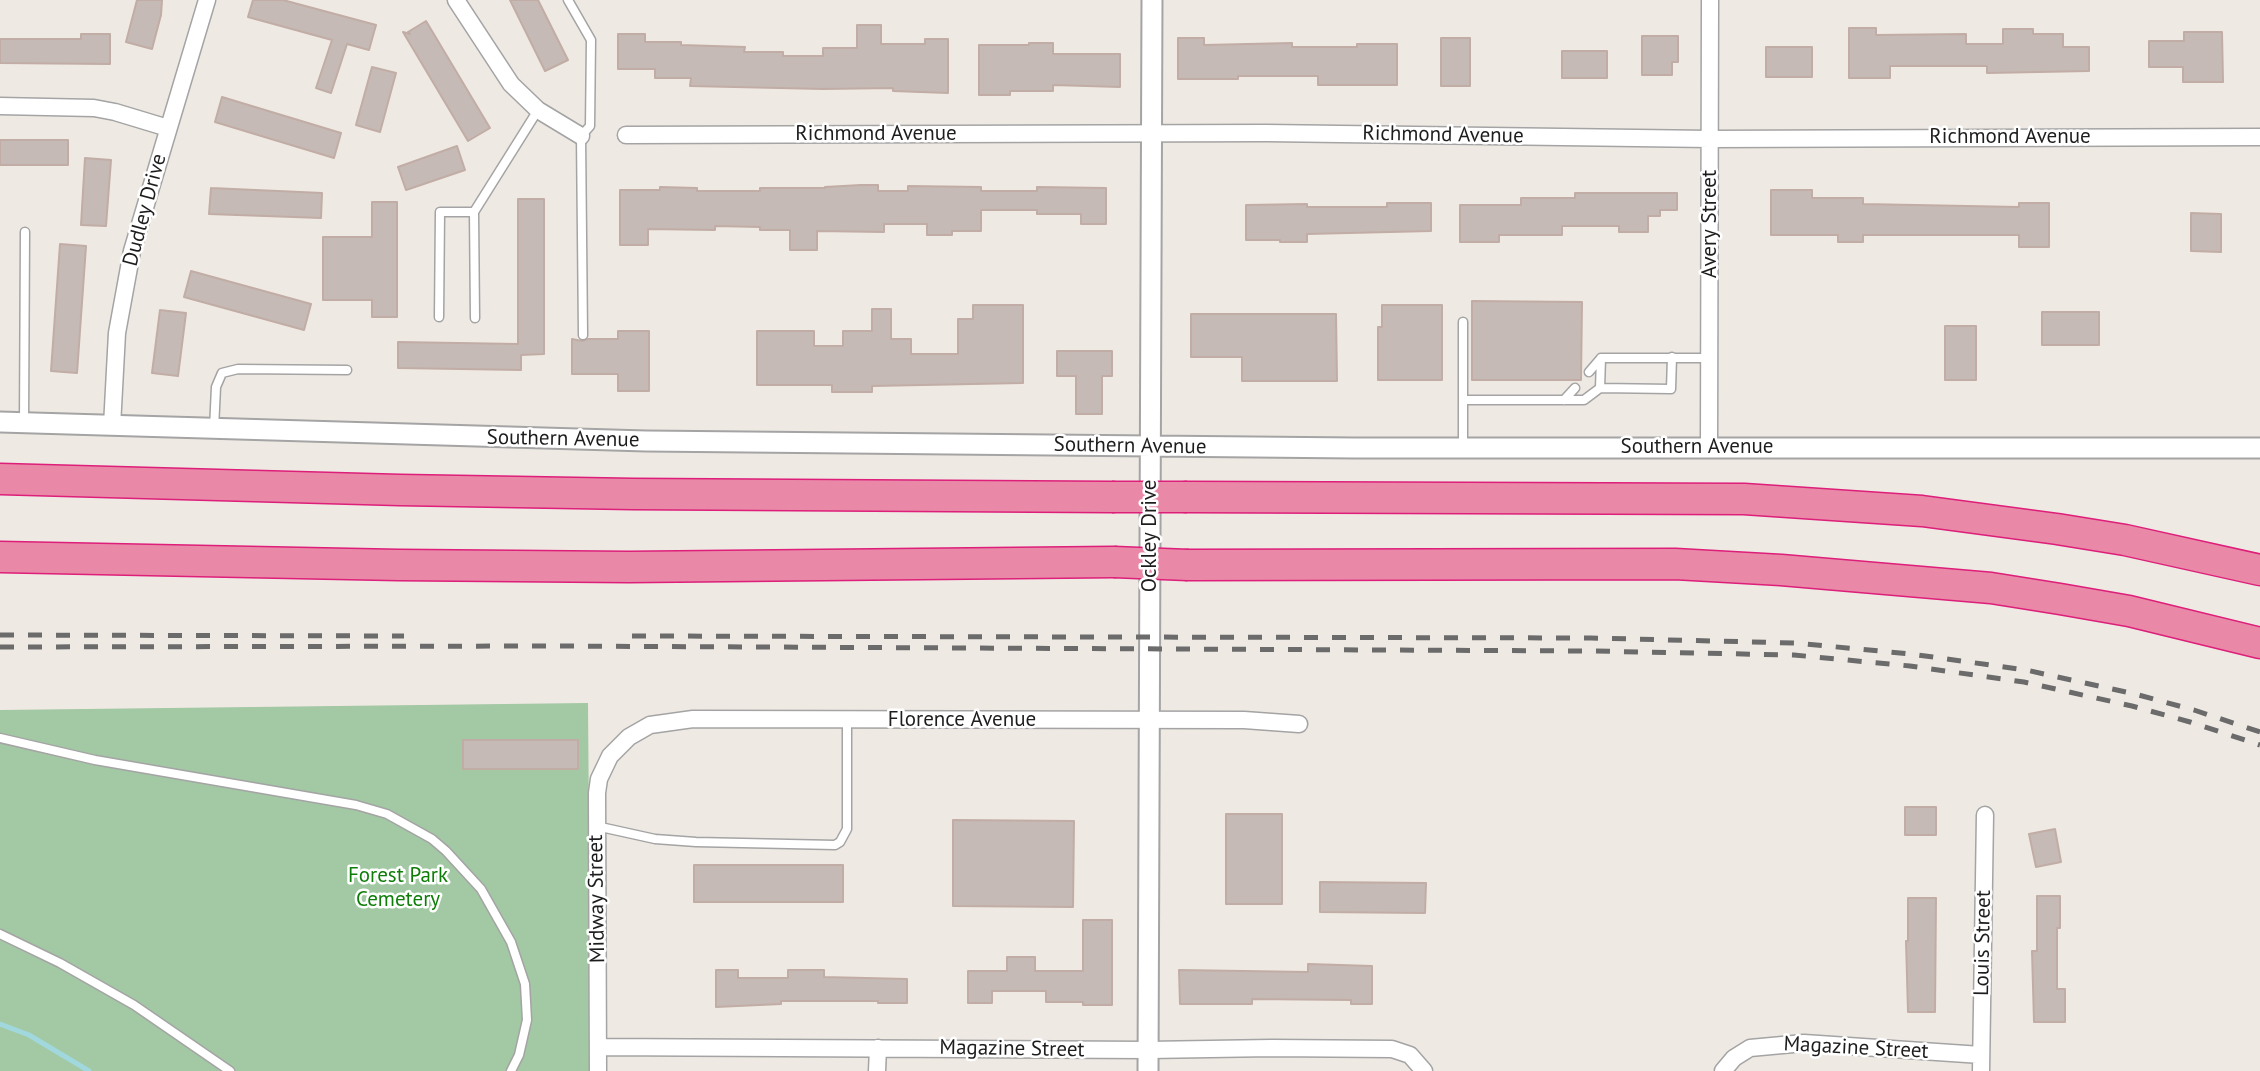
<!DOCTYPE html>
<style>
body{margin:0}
canvas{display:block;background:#efe9e3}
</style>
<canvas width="2260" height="1071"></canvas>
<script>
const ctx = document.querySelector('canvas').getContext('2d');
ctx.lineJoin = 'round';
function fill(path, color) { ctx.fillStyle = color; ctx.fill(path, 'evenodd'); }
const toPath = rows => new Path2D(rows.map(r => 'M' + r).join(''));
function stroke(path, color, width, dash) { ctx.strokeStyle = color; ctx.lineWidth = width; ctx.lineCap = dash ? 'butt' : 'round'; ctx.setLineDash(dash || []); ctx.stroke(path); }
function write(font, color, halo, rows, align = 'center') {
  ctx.font = font + ' "PT Sans",sans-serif'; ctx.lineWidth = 5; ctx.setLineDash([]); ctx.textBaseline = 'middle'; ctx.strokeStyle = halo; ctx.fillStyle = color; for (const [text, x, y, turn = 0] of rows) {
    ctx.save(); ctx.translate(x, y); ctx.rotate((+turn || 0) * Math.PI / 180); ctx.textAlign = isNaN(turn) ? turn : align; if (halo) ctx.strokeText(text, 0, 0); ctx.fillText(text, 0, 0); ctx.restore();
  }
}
const cemetery = toPath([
 [588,703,591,1071,0,1071,0,710]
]);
const stream = toPath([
 [0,1024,29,1035,89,1071]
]);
const building = toPath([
 [137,0,162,0,161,15,152,49,126,42,137,0],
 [253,0,283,0,376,25,369,50,347,44,331,93,316,88,332,40,248,17,253,0],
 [510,0,538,0,568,60,545,71,510,0],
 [426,21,490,128,468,141,403,32,410,34,408,32,426,21],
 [857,25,881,25,881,44,925,44,925,39,948,39,948,93,893,91,893,88,823,89,690,86,691,78,655,78,655,69,618,69,618,34,645,34,645,42,681,42,681,45,745,47,744,52,783,52,783,56,823,56,823,48,857,48,857,25],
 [1849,28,1876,28,1876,35,1966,34,1966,44,2003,44,2003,29,2033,29,2033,34,2063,34,2063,47,2089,47,2089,71,1987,73,1987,66,1890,66,1890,78,1849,78,1849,28],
 [2184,32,2222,32,2223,82,2183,82,2183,67,2149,67,2149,41,2184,41,2184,32],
 [81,34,110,34,110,64,0,63,0,39,81,39,81,34],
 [1642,36,1678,36,1678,62,1672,62,1672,75,1642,75,1642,36],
 [1178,38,1204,38,1204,45,1292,43,1292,47,1357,47,1357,44,1397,44,1397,85,1318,85,1318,76,1238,76,1238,79,1178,79,1178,38],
 [1441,38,1470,38,1470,86,1441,86,1441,38],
 [1029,43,1053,43,1053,54,1120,54,1120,87,1053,85,1053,91,1010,91,1010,95,979,95,979,45,1029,45,1029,43],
 [1766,47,1812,47,1812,77,1766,77,1766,47],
 [1562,51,1607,51,1607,78,1562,78,1562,51],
 [372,67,396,73,380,132,356,125,372,67],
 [222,97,341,133,334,158,215,122,222,97],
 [0,140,68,140,68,165,0,165,0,140],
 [457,146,465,170,406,190,398,167,457,146],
 [85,158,111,160,106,226,81,225,85,158],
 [861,185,878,185,878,191,908,191,908,186,981,187,981,191,1037,191,1037,187,1106,188,1106,224,1081,224,1081,214,1037,214,1037,210,981,210,981,231,952,231,952,235,927,235,927,224,884,224,884,232,817,231,817,250,790,250,790,230,760,230,760,227,715,226,715,230,648,229,648,245,620,245,620,190,660,190,660,187,697,188,697,191,760,191,760,188,825,188,825,187,861,185],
 [211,188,322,193,321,218,209,214,211,188],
 [1771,190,1812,190,1812,198,1863,198,1863,204,2019,207,2019,203,2049,203,2049,247,2019,247,2019,235,1863,235,1863,242,1838,242,1838,235,1771,235,1771,190],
 [1575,193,1677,193,1677,210,1660,210,1660,216,1648,216,1648,232,1619,232,1619,226,1562,226,1562,235,1499,235,1499,242,1460,242,1460,205,1521,205,1521,198,1575,198,1575,193],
 [518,199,544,199,544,354,521,355,521,370,398,368,398,342,518,344,518,199],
 [372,202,397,202,397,317,372,317,372,300,323,300,323,237,372,237,372,202],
 [1387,203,1431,203,1431,231,1307,234,1307,242,1280,242,1280,240,1246,240,1246,205,1307,204,1307,207,1387,207,1387,203],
 [2191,213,2221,214,2221,252,2191,251,2191,213],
 [60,244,86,246,77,373,51,371,60,244],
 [191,271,311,304,304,330,184,297,191,271],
 [1472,301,1582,302,1581,380,1472,380,1472,301],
 [973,305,1023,305,1023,383,872,386,872,392,832,392,832,385,757,385,757,331,814,331,814,346,843,346,843,331,872,331,872,309,891,309,891,339,911,339,911,354,958,354,958,319,973,319,973,305],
 [1382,305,1442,305,1442,380,1378,380,1378,327,1382,327,1382,305],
 [160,310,186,313,178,376,152,373,160,310],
 [2042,312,2099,312,2099,345,2042,345,2042,312],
 [1191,314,1336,314,1337,381,1242,381,1242,357,1191,357,1191,314],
 [1945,326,1976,326,1976,380,1945,380,1945,326],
 [618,331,649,331,649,391,618,391,618,374,572,374,572,339,582,341,588,339,618,339,618,331],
 [1057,351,1112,351,1112,376,1102,376,1102,414,1076,414,1076,376,1057,376,1057,351],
 [463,740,578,740,578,769,463,769,463,740],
 [1905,807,1936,807,1936,835,1905,835,1905,807],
 [1226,814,1282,814,1282,904,1226,904,1226,814],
 [953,820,1074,821,1073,907,953,906,953,820],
 [2055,829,2061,862,2036,867,2029,834,2055,829],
 [694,865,843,865,843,902,694,902,694,865],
 [1320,882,1426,883,1425,913,1320,912,1320,882],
 [2037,896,2060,896,2060,928,2057,928,2057,989,2065,989,2065,1022,2034,1022,2032,951,2037,951,2037,896],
 [1908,898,1936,898,1935,1012,1908,1012,1906,941,1908,941,1908,898],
 [1083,920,1112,920,1112,1005,1083,1005,1083,1002,1046,1002,1046,991,992,991,992,1003,968,1003,968,971,1007,971,1007,957,1035,957,1035,971,1083,971,1083,920],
 [1308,964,1372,966,1372,1004,1351,1004,1351,1000,1252,999,1252,1004,1180,1004,1179,970,1308,972,1308,964],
 [716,970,738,970,738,978,788,978,788,970,824,970,824,977,907,979,907,1003,878,1003,878,1001,781,1001,781,1004,716,1007,716,970]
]);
const service = toPath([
 [568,0,591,40,590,126,581,136,583,335],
 [474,212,475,318],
 [439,317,440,212,474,212,538,110],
 [1589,372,1601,358,1709,358],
 [1600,388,1601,358],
 [1463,400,1463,322],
 [1564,400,1575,388],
 [24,422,25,232],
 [214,429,216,387,222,373,238,369,347,370],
 [1463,447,1463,400,1584,400,1600,388,1671,389,1672,357],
 [0,738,95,760,356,805,387,814,432,839,446,851,481,889,511,942,525,984,527,1020,519,1055,511,1071],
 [596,826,655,839,696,842,835,845,840,842,847,829,847,720],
 [0,934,60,963,134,1005,230,1071]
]);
const minor = toPath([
 [456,0,511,84,538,110,581,136],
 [0,106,94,108,115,112,168,128],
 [626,135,1266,133,1710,139,2260,137],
 [112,426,117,333,132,251,207,0],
 [1709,447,1710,0],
 [598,1047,1148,1050,1272,1048,1392,1049,1410,1055,1424,1071],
 [598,1071,597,793,599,779,610,756,629,737,650,725,693,719,1244,720,1299,724],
 [877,1071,878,1048],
 [1723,1071,1734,1058,1750,1048,1804,1043,1981,1055],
 [1981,1071,1985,815]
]);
const tertiary = toPath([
 [0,422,646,441,1355,448,2260,448],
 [1148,1071,1152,0]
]);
const motorway = toPath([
 [0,479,400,490,633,494,1112,497],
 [1187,497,1744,499,1922,511,2057,529,2125,540,2260,570],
 [0,557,399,565,629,567,1114,562],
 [1188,565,1675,564,1781,570,1991,588,2060,599,2129,611,2260,643]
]);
const rail = toPath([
 [0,635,404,636],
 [632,636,1591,638,1795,643,1911,654,2026,670,2135,694,2194,710,2260,732],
 [0,647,551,646,1591,651,1794,655,1910,666,2024,682,2132,706,2190,722,2260,745]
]);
const motorwayBridge = toPath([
 [1112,497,1187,497],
 [1114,562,1188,565]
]);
const streetNames = [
 ["Richmond Avenue",876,134],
 ["Richmond Avenue",1443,135,1],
 ["Richmond Avenue",2010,137],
 ["Dudley Drive",145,210,-75],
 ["Avery Street",1710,224,-90],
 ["Southern Avenue",563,439,1],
 ["Southern Avenue",1130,446,1],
 ["Southern Avenue",1697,447],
 ["Ockley Drive",1150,536,-90],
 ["Florence Avenue",962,720],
 ["Midway Street",597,899,-91],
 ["Louis Street",1983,943,-89],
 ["Magazine Street",1856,1048,3],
 ["Magazine Street",1012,1049,1]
];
const parkNames = [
 ["Forest Park",398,876],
 ["Cemetery",398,900]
];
fill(cemetery, '#a3c8a4');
stroke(stream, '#a1d8de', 5);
fill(building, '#c6bab6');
stroke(building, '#c1ada5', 2);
stroke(service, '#a4a4a4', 11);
stroke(minor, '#a4a4a4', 19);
stroke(tertiary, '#a4a4a4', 23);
stroke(motorway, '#dd1f7a', 33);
stroke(service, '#fff', 8);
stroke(minor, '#fff', 16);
stroke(tertiary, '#fff', 19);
stroke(motorway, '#e988a7', 30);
stroke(rail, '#6b6b6b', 5, [14, 14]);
stroke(motorwayBridge, '#dd1f7a', 33, []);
stroke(motorwayBridge, '#e988a7', 30);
write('21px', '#1d1d1d', '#fff', streetNames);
write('21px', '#0e7e08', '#fff', parkNames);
</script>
